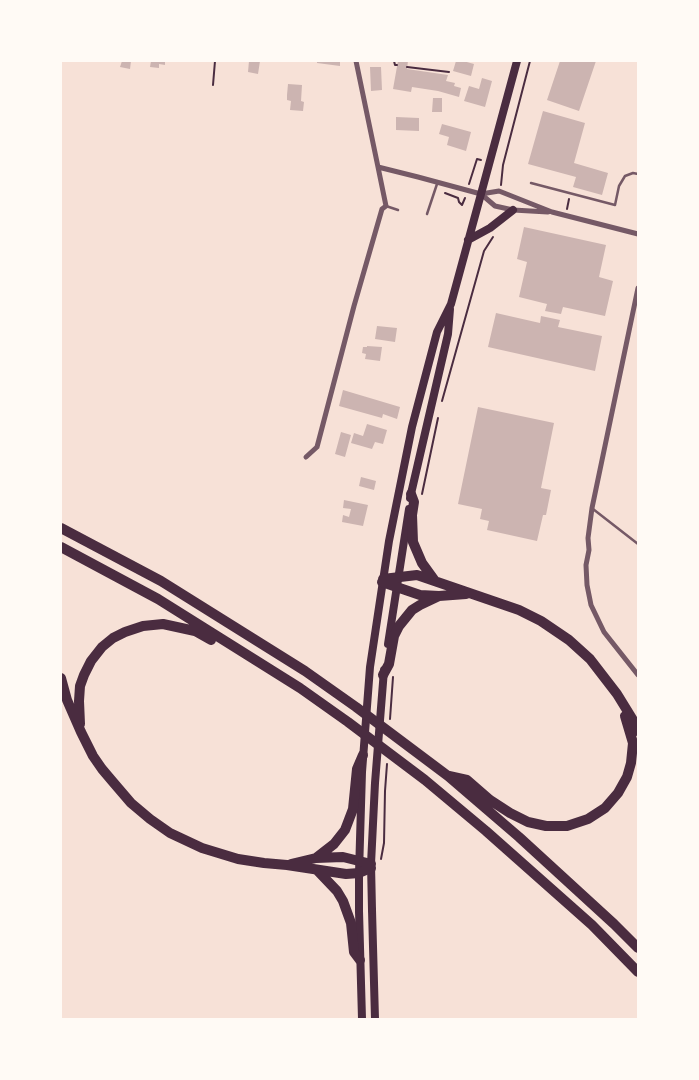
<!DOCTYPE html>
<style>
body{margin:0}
#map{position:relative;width:699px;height:1080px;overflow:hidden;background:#f7e1d7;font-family:Inter,sans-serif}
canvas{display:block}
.frame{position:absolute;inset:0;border:62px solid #fffaf5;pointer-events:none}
</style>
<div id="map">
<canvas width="699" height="1080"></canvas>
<div class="frame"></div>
</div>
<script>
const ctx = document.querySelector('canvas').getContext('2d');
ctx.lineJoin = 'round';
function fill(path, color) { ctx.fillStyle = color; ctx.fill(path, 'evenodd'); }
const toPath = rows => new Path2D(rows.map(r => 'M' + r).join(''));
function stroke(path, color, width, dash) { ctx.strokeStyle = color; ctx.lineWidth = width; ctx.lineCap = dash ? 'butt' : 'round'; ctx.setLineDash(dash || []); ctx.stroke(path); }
const building = toPath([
 [122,61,131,61,130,69,120,67],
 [151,61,165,61,165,65,159,64,159,68,150,67],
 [249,61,260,61,258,74,248,72],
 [317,61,340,61,340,66,317,63],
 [398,61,408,61,407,69,448,75,446,81,455,83,454,86,461,88,459,97,438,91,412,87,411,92,393,89],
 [456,61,463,61,474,64,471,76,453,71],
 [560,61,596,61,579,111,547,100],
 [370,67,381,67,382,90,371,91],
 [482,78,492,81,485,107,464,101,469,86,479,89],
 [288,84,302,85,301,101,304,102,303,111,290,110,291,101,287,100,287,95],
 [433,98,442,98,442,112,432,112],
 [543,111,585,123,574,163,608,173,602,195,573,187,576,177,528,164],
 [396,117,419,118,419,131,396,130],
 [442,124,471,132,466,151,447,145,449,137,439,134],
 [524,227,606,245,599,277,613,281,605,316,563,307,561,314,545,311,547,304,519,297,527,262,517,259],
 [496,313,540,323,541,316,560,320,558,327,602,336,595,371,488,347],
 [377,326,397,328,395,342,375,339],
 [367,346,382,347,380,361,365,359,366,354,362,353,363,347,367,347],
 [343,390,400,407,397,419,383,414,382,418,339,406],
 [478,407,554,423,541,488,551,490,546,515,543,515,537,541,487,530,489,521,480,519,482,509,458,504],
 [367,424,387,430,383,444,375,442,372,449,351,443,354,433,363,436],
 [341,432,351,435,345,457,335,454],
 [361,477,376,481,374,490,359,486],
 [344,500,368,505,363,526,342,522,343,515,349,517,351,509,343,508]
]);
const path = toPath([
 [394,61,395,65,397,65],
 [407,67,449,72],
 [213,85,215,61],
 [469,184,477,159,481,160],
 [501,185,503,165,530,61],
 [445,193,458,198,459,202,462,205,465,198],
 [567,209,569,199],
 [442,401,484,251,493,237],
 [422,494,438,418],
 [390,719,393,677],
 [381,859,384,843,385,791,387,764]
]);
const service = toPath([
 [531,183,615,205,619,186,625,176,633,173,638,174],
 [386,206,398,210],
 [427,214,437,184],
 [593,509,638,544]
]);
const minor = toPath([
 [356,61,378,167,418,177,481,194,499,191,552,212,638,234],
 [481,194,495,206,513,210,548,212],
 [638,288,592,508,588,538,589,550,586,565,587,585,591,605,604,632,638,675],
 [306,457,317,447,354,306,382,209,386,206,378,167]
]);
const secondary = toPath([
 [372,910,375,1019],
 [359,911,362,1019]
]);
const primary = toPath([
 [468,240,490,228,513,210],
 [410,498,448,334,450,309],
 [388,644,409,509],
 [372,910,371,864,375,783,384,670],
 [359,911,359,873,362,772,370,667,389,541,412,427,437,332,451,304,481,194,517,61]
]);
const motorway = toPath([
 [411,494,414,502,412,515,413,542,422,563,435,581],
 [61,528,161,581,305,671,356,707,448,776,519,837,614,924,638,948],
 [61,547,158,599,300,688,348,722,425,780,486,831,592,925,638,972],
 [383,579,417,575,519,610,541,621,569,640,590,659,617,694,633,720,638,731],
 [382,582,420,595,439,596,466,594],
 [383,675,389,664,394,636,399,626,412,610,420,605,439,596],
 [61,678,67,700,81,732,93,756,102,769,113,782,131,803,150,819,170,833,202,848,238,859,264,863,287,865,346,874,359,873,371,868],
 [80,724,79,701,80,686,84,675,91,661,102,647,113,638,125,632,143,626,163,624,195,631,211,640],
 [449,776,467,780,490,800,510,813,528,822,546,826,567,826,588,819,605,808,618,793,627,777,631,763,633,743,625,716],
 [316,858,334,844,345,830,353,809,357,769,363,755],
 [291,864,316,858,343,857,371,864],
 [317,870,337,891,343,901,351,923,354,952,360,960]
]);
fill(building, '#ccb4b1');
stroke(path, '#4a2c40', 2);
stroke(service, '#755966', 2.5);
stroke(minor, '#755966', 5);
stroke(secondary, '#4a2c40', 8);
stroke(primary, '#4a2c40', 8);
stroke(motorway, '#4a2c40', 10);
</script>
